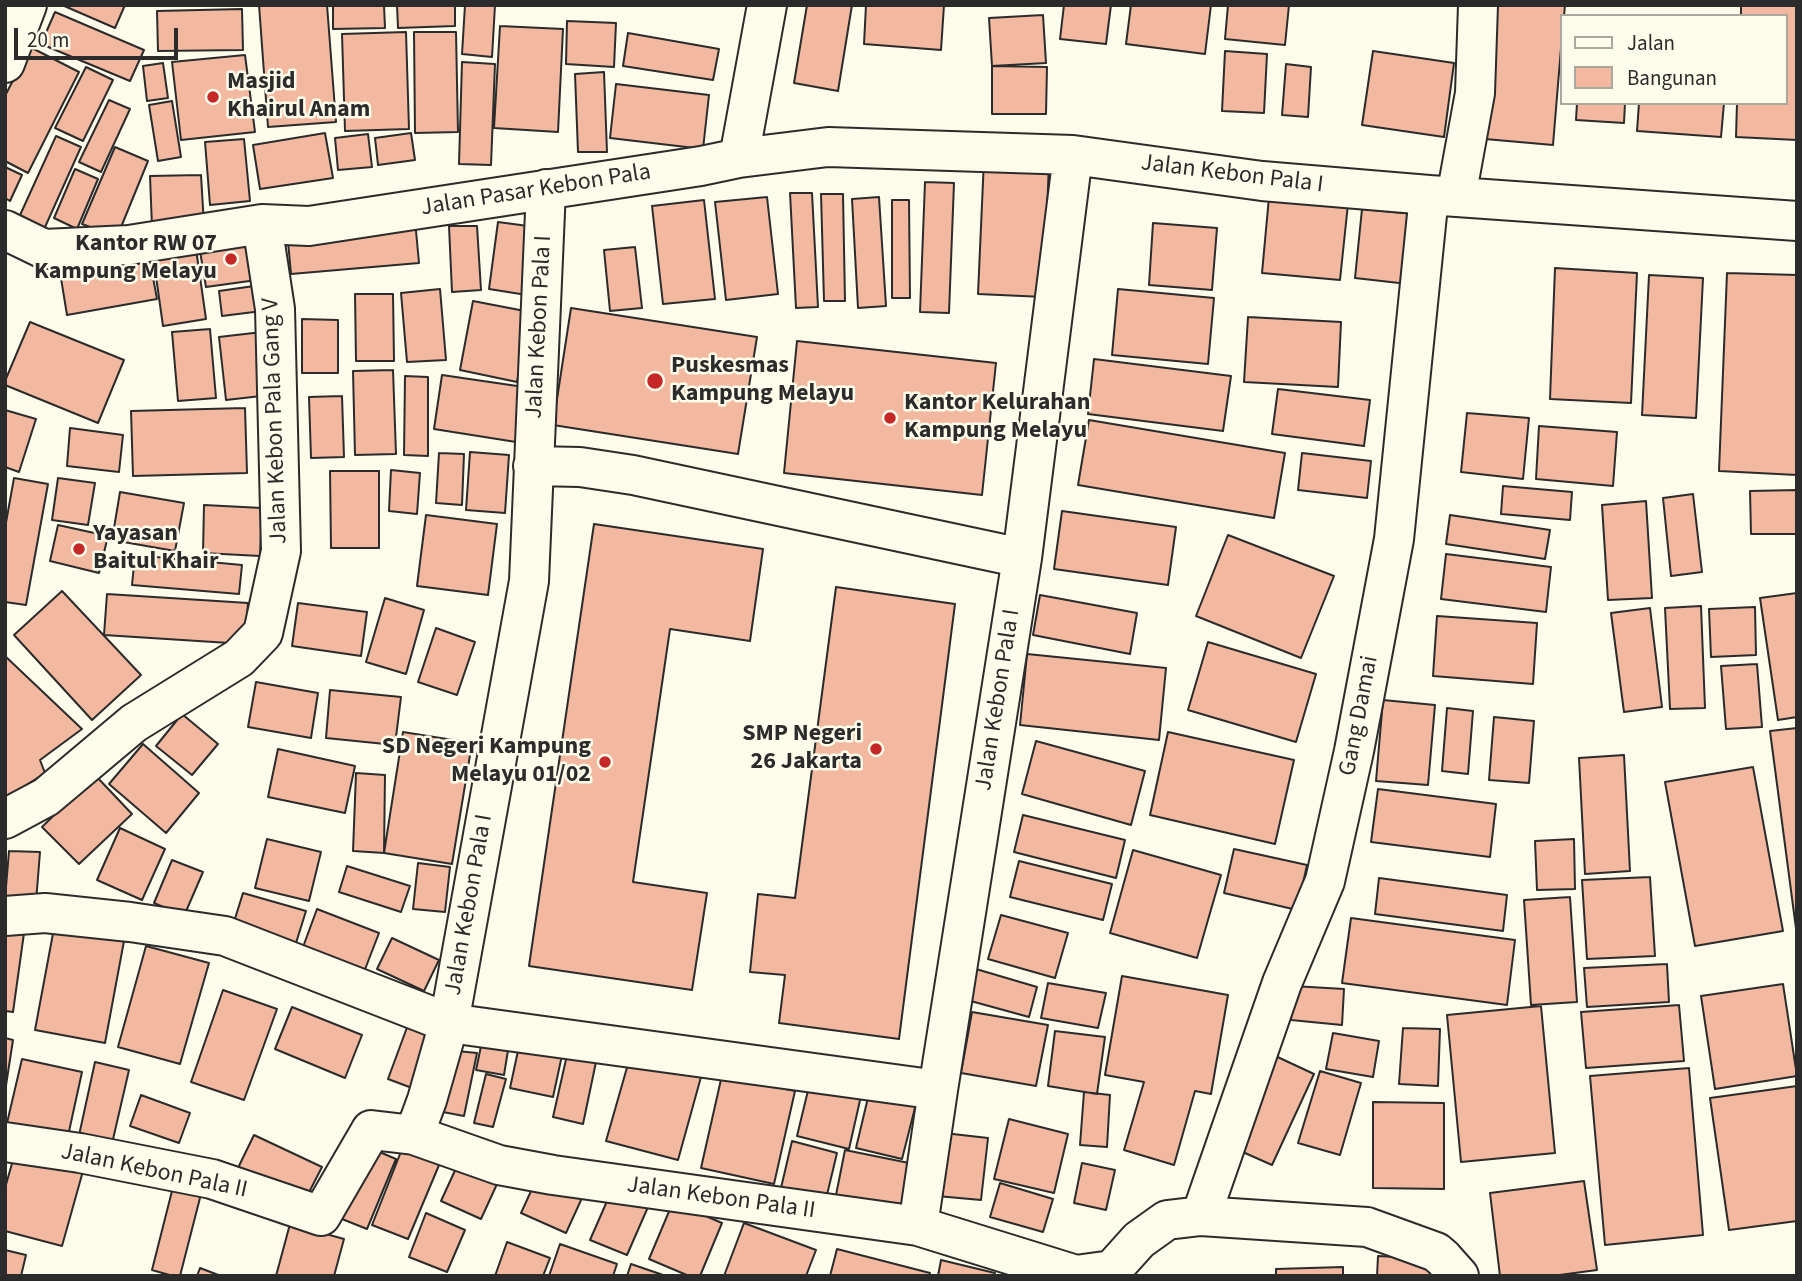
<!DOCTYPE html>
<style>
body{margin:0}
#map{position:relative;width:1802px;height:1281px;overflow:hidden;background:#fdfbea;font-family:"Source Sans 3",sans-serif}
canvas{display:block}
.frame{position:absolute;inset:0;border:7px solid #2b2b2b;pointer-events:none}
.legend{position:absolute;left:1560px;top:14px;width:228px;height:91px;box-sizing:border-box;background:#fdfbea;border:2px solid #a9a89e;margin:0;padding:9px 12px;list-style:none;font-size:21px;color:#2b2b2b}
.legend li{display:flex;align-items:center;gap:14px;height:35px}
.legend b{width:35px;border:2px solid #a9a89e}
.scale{position:absolute;left:14px;top:28px;width:164px;height:32px;box-sizing:border-box;border:4px solid #2b2b2b;border-top:0;padding-left:9px;font-size:21px;line-height:24px;white-space:nowrap;color:#2b2b2b;-webkit-text-stroke:5px #fdfbea;paint-order:stroke}
</style>
<div id="map">
<canvas width="1802" height="1281"></canvas>
<div class="frame"></div>
<ul class="legend">
<li><b style="height:9px;background:#fdfbea"></b>Jalan</li>
<li><b style="height:19px;background:#f2b8a0"></b>Bangunan</li>
</ul>
<div class="scale">20 m</div>
</div>
<script>
const ctx = document.querySelector('canvas').getContext('2d');
ctx.lineJoin = 'round';
function fill(path, color) { ctx.fillStyle = color; ctx.fill(path, 'evenodd'); }
const toPath = rows => new Path2D(rows.map(r => 'M' + r).join(''));
function stroke(path, color, width, dash) { ctx.strokeStyle = color; ctx.lineWidth = width; ctx.lineCap = dash ? 'butt' : 'round'; ctx.setLineDash(dash || []); ctx.stroke(path); }
function write(font, color, halo, rows, align = 'center') {
  ctx.font = font + ' "Source Sans 3",sans-serif'; ctx.lineWidth = 5; ctx.setLineDash([]); ctx.textBaseline = 'middle'; ctx.strokeStyle = halo; ctx.fillStyle = color; for (const [text, x, y, turn = 0] of rows) {
    ctx.save(); ctx.translate(x, y); ctx.rotate((+turn || 0) * Math.PI / 180); ctx.textAlign = isNaN(turn) ? turn : align; if (halo) ctx.strokeText(text, 0, 0); ctx.fillText(text, 0, 0); ctx.restore();
  }
}
const building = toPath([
 [62,5,125,5,115,28,62,5],
 [259,5,327,5,336,122,268,127,259,5],
 [333,5,384,5,385,28,333,29,333,5],
 [397,5,455,5,455,26,398,28,397,5],
 [465,5,495,5,492,57,462,54,465,5],
 [807,5,852,5,838,91,794,83,807,5],
 [866,5,944,5,941,50,864,44,866,5],
 [1064,5,1111,5,1106,44,1060,39,1064,5],
 [1131,5,1211,5,1205,54,1126,44,1131,5],
 [1228,5,1289,5,1285,45,1225,39,1228,5],
 [1497,5,1565,5,1564,16,1562,16,1562,36,1553,145,1485,139,1497,5],
 [1741,5,1797,5,1797,140,1736,137,1737,103,1786,103,1786,16,1741,16,1741,5],
 [242,9,243,50,158,51,157,11,242,9],
 [55,12,144,50,130,81,41,44,55,12],
 [1043,15,1046,63,992,66,989,18,1043,15],
 [567,21,616,23,614,67,566,64,567,21],
 [500,26,563,29,558,132,494,128,500,26],
 [406,32,409,129,345,131,342,34,406,32],
 [414,32,456,32,458,132,415,133,414,32],
 [628,33,719,49,713,80,623,66,628,33],
 [30,47,79,72,28,173,5,161,5,96,30,47],
 [1225,51,1267,54,1264,113,1222,111,1225,51],
 [1373,51,1454,63,1444,137,1362,125,1373,51],
 [245,55,255,132,181,140,172,62,245,55],
 [462,62,495,64,491,165,459,164,462,62],
 [163,63,168,98,147,101,143,66,163,63],
 [1286,64,1311,67,1308,117,1282,115,1286,64],
 [992,66,1047,67,1046,114,992,114,992,66],
 [86,67,113,80,83,141,55,128,86,67],
 [604,72,607,152,578,152,575,74,604,72],
 [616,84,709,95,703,149,610,138,616,84],
 [109,100,130,109,101,172,79,162,109,100],
 [172,101,181,157,158,161,149,105,172,101],
 [1577,103,1625,103,1624,123,1576,120,1577,103],
 [1639,103,1724,103,1721,137,1637,131,1639,103],
 [325,133,333,178,260,189,253,145,325,133],
 [411,133,415,160,378,165,375,138,411,133],
 [368,134,372,167,338,170,335,138,368,134],
 [56,136,81,147,41,236,16,224,56,136],
 [244,139,250,201,210,205,205,142,244,139],
 [115,147,148,161,117,237,82,224,115,147],
 [984,159,1049,161,1044,297,978,294,984,159],
 [5,167,22,175,10,201,5,198,5,167],
 [75,169,98,179,77,229,54,218,75,169],
 [201,175,204,225,152,227,150,176,201,175],
 [925,182,954,183,949,313,920,312,925,182],
 [790,193,812,193,818,307,796,308,790,193],
 [821,194,843,194,845,301,824,301,821,194],
 [767,197,778,294,726,300,715,202,767,197],
 [879,197,886,306,858,308,852,199,879,197],
 [1269,197,1348,204,1340,280,1262,273,1269,197],
 [704,200,715,299,663,304,652,206,704,200],
 [892,200,909,200,910,298,892,298,892,200],
 [1362,209,1414,214,1408,284,1355,278,1362,209],
 [415,220,419,263,291,274,287,231,415,220],
 [498,222,543,228,533,296,489,289,498,222],
 [1153,223,1217,228,1212,290,1149,285,1153,223],
 [449,226,477,226,481,290,452,292,449,226],
 [257,232,264,279,206,287,198,239,257,232],
 [195,242,206,319,163,326,152,248,195,242],
 [147,245,157,299,67,315,58,260,147,245],
 [635,247,642,308,610,311,604,250,635,247],
 [1555,268,1637,273,1631,403,1550,399,1555,268],
 [1727,273,1797,275,1797,475,1719,471,1727,273],
 [1649,275,1703,278,1696,418,1642,415,1649,275],
 [268,284,270,310,222,316,219,291,268,284],
 [440,289,446,360,407,362,401,293,440,289],
 [1118,289,1214,298,1208,364,1112,355,1118,289],
 [355,294,393,294,394,361,356,361,355,294],
 [473,301,530,312,517,382,460,370,473,301],
 [571,308,757,337,738,454,553,425,571,308],
 [1248,317,1341,322,1338,387,1244,382,1248,317],
 [302,319,338,320,338,373,302,373,302,319],
 [30,322,124,360,98,423,5,385,5,381,30,322],
 [210,329,216,398,178,401,172,332,210,329],
 [262,332,270,395,226,400,219,337,262,332],
 [797,341,996,363,982,495,784,473,797,341],
 [1094,359,1231,376,1223,431,1088,414,1094,359],
 [393,370,396,454,355,455,353,371,393,370],
 [442,375,524,387,516,442,434,429,442,375],
 [405,376,428,377,428,456,404,455,405,376],
 [1278,389,1370,400,1364,446,1272,434,1278,389],
 [342,396,344,457,311,458,309,397,342,396],
 [245,408,247,473,133,476,131,411,245,408],
 [5,410,36,419,19,472,5,467,5,410],
 [1467,413,1529,418,1523,479,1461,472,1467,413],
 [1089,420,1285,453,1274,518,1078,485,1089,420],
 [1539,426,1617,432,1613,486,1536,479,1539,426],
 [70,428,123,435,119,472,67,466,70,428],
 [470,452,509,455,505,513,466,510,470,452],
 [439,453,464,454,462,505,436,503,439,453],
 [1302,453,1371,461,1367,498,1298,490,1302,453],
 [391,470,420,473,417,514,389,511,391,470],
 [330,471,379,471,379,548,331,548,330,471],
 [14,478,48,484,26,605,5,602,5,528,14,478],
 [58,478,95,483,88,525,52,520,58,478],
 [1503,486,1572,492,1570,520,1501,514,1503,486],
 [1797,490,1797,534,1751,534,1750,491,1797,490],
 [120,492,184,503,175,551,112,540,120,492],
 [1693,494,1702,572,1671,576,1663,498,1693,494],
 [1646,501,1652,598,1608,600,1602,505,1646,501],
 [204,505,262,508,260,556,203,553,204,505],
 [1062,511,1176,527,1168,585,1054,569,1062,511],
 [426,515,497,524,488,595,417,586,426,515],
 [1450,515,1550,530,1545,559,1446,544,1450,515],
 [594,524,763,549,750,641,670,629,633,882,707,893,692,990,529,966,594,524],
 [58,525,108,536,99,573,50,561,58,525],
 [1228,535,1334,576,1301,658,1196,616,1228,535],
 [1446,554,1551,567,1546,612,1441,599,1446,554],
 [135,555,242,565,239,594,132,585,135,555],
 [836,587,955,604,899,1039,779,1023,785,975,750,972,758,894,795,898,836,587],
 [62,591,141,675,92,720,14,635,62,591],
 [1797,593,1797,717,1778,720,1760,598,1797,593],
 [107,594,248,603,245,644,104,635,107,594],
 [1040,595,1137,613,1130,654,1033,635,1040,595],
 [385,598,424,610,406,674,366,662,385,598],
 [298,603,367,612,361,656,292,646,298,603],
 [1701,606,1705,708,1670,709,1665,608,1701,606],
 [1755,607,1756,655,1711,657,1709,609,1755,607],
 [1650,608,1662,707,1624,712,1611,613,1650,608],
 [1437,616,1537,623,1533,684,1433,676,1437,616],
 [436,628,475,642,457,695,418,682,436,628],
 [1208,642,1316,674,1296,742,1188,710,1208,642],
 [1027,654,1166,668,1159,740,1020,725,1027,654],
 [5,656,82,729,40,760,45,773,5,799,5,656],
 [1757,664,1762,727,1726,729,1721,666,1757,664],
 [256,682,318,693,311,738,248,727,256,682],
 [330,690,401,697,395,745,326,738,330,690],
 [1383,700,1435,705,1428,785,1376,781,1383,700],
 [1447,708,1473,711,1468,774,1442,771,1447,708],
 [182,714,218,744,192,775,156,746,182,714],
 [1494,717,1534,721,1529,783,1489,780,1494,717],
 [1797,728,1797,936,1770,731,1797,728],
 [403,732,472,743,452,864,384,853,403,732],
 [1168,732,1294,760,1275,844,1150,815,1168,732],
 [1036,741,1145,771,1131,825,1022,794,1036,741],
 [143,744,199,793,166,833,109,784,143,744],
 [278,749,355,766,345,813,268,797,278,749],
 [1624,755,1630,871,1585,874,1579,758,1624,755],
 [1753,767,1783,931,1695,946,1665,782,1753,767],
 [356,773,385,775,384,853,353,851,356,773],
 [95,775,132,814,79,864,42,827,95,775],
 [1378,789,1496,804,1490,857,1371,842,1378,789],
 [1023,815,1125,840,1116,878,1014,852,1023,815],
 [120,828,165,849,142,900,97,880,120,828],
 [267,839,321,852,309,901,255,888,267,839],
 [1574,839,1575,889,1537,890,1535,841,1574,839],
 [1234,849,1307,865,1297,910,1224,893,1234,849],
 [1133,850,1221,875,1197,958,1110,933,1133,850],
 [9,851,40,852,36,902,5,899,9,851],
 [172,860,203,872,184,916,154,903,172,860],
 [1019,861,1112,884,1103,920,1010,897,1019,861],
 [418,863,450,867,445,912,413,909,418,863],
 [347,866,410,886,401,912,339,892,347,866],
 [1650,877,1655,956,1587,959,1582,880,1650,877],
 [1379,878,1507,895,1503,931,1375,914,1379,878],
 [243,893,306,911,296,943,233,925,243,893],
 [1570,897,1577,1002,1531,1005,1524,900,1570,897],
 [317,909,379,933,364,972,303,947,317,909],
 [1001,915,1068,933,1055,978,988,959,1001,915],
 [1351,918,1515,940,1507,1005,1342,983,1351,918],
 [54,928,124,941,105,1043,35,1030,54,928],
 [5,931,24,933,13,1012,5,1011,5,931],
 [392,938,439,960,424,991,377,969,392,938],
 [146,946,209,963,180,1064,118,1047,146,946],
 [1667,964,1669,1002,1587,1007,1584,968,1667,964],
 [976,969,1037,987,1029,1017,967,1000,976,969],
 [1122,976,1228,995,1211,1094,1195,1091,1174,1165,1124,1150,1144,1082,1105,1075,1122,976],
 [1048,983,1106,993,1098,1028,1041,1018,1048,983],
 [1783,984,1797,1076,1715,1089,1701,996,1783,984],
 [1293,986,1344,989,1342,1025,1291,1020,1293,986],
 [223,990,277,1009,244,1100,191,1082,223,990],
 [1679,1005,1684,1061,1586,1068,1581,1012,1679,1005],
 [1541,1006,1555,1153,1461,1162,1447,1015,1541,1006],
 [292,1007,362,1035,345,1078,275,1049,292,1007],
 [972,1012,1048,1025,1036,1086,961,1073,972,1012],
 [409,1022,433,1031,412,1088,388,1079,409,1022],
 [1403,1028,1440,1029,1438,1086,1399,1084,1403,1028],
 [1055,1031,1105,1037,1097,1094,1048,1086,1055,1031],
 [484,1032,510,1038,504,1075,476,1070,484,1032],
 [1333,1033,1379,1041,1373,1077,1326,1069,1333,1033],
 [521,1037,564,1046,553,1097,510,1088,521,1037],
 [5,1038,13,1040,5,1092,5,1038],
 [447,1050,477,1053,464,1116,427,1109,447,1050],
 [1269,1053,1314,1074,1272,1165,1227,1145,1269,1053],
 [567,1055,596,1062,583,1124,553,1117,567,1055],
 [630,1057,701,1077,678,1160,606,1141,630,1057],
 [22,1059,82,1072,68,1136,7,1123,22,1059],
 [95,1062,129,1070,111,1148,78,1140,95,1062],
 [1689,1068,1703,1235,1605,1245,1590,1076,1689,1068],
 [1320,1071,1361,1083,1340,1155,1298,1143,1320,1071],
 [486,1074,506,1079,493,1127,474,1123,486,1074],
 [812,1074,863,1087,849,1149,797,1136,812,1074],
 [722,1075,795,1091,774,1184,701,1168,722,1075],
 [871,1085,918,1096,902,1159,856,1148,871,1085],
 [1797,1086,1797,1221,1729,1230,1710,1098,1797,1086],
 [1084,1092,1110,1095,1107,1147,1080,1145,1084,1092],
 [141,1095,190,1113,179,1143,130,1126,141,1095],
 [1373,1102,1444,1103,1444,1189,1373,1188,1373,1102],
 [1009,1119,1068,1134,1054,1193,994,1179,1009,1119],
 [944,1133,988,1138,981,1200,937,1196,944,1133],
 [254,1135,322,1167,303,1204,236,1172,254,1135],
 [792,1141,837,1153,826,1199,781,1188,792,1141],
 [404,1144,442,1158,408,1239,372,1225,404,1144],
 [363,1145,396,1159,367,1229,332,1215,363,1145],
 [845,1150,914,1164,904,1213,835,1200,845,1150],
 [15,1153,83,1171,62,1246,5,1231,5,1188,15,1153],
 [463,1153,503,1171,481,1219,441,1201,463,1153],
 [1082,1163,1115,1170,1106,1210,1074,1203,1082,1163],
 [537,1178,582,1198,566,1233,521,1213,537,1178],
 [1584,1181,1597,1270,1552,1276,1500,1276,1490,1193,1584,1181],
 [1000,1183,1053,1199,1043,1232,990,1217,1000,1183],
 [173,1187,201,1194,180,1276,173,1276,152,1270,173,1187],
 [611,1192,648,1207,627,1255,590,1240,611,1192],
 [673,1202,722,1223,700,1276,689,1276,649,1259,673,1202],
 [426,1213,465,1230,447,1272,409,1257,426,1213],
 [744,1223,816,1250,806,1276,724,1276,744,1223],
 [290,1224,344,1239,334,1276,276,1276,290,1224],
 [507,1242,550,1258,543,1276,495,1276,507,1242],
 [560,1244,617,1264,613,1276,549,1276,560,1244],
 [837,1249,930,1273,929,1276,830,1276,837,1249],
 [5,1250,26,1255,21,1276,5,1276,5,1250],
 [1378,1256,1435,1259,1434,1276,1377,1276,1378,1256],
 [941,1260,995,1273,994,1276,938,1276,941,1260],
 [631,1264,666,1276,627,1276,631,1264],
 [1343,1267,1343,1276,1276,1276,1276,1269,1343,1267],
 [200,1268,221,1276,197,1276,200,1268]
]);
const street = toPath([
 [5,63,27,5],
 [739,158,767,5],
 [1456,197,1475,93,1478,5],
 [5,230,44,249,129,245,262,224,309,226,701,166,739,158,828,147,1073,155,1262,181,1429,195,1797,221],
 [533,466,580,467,633,475,1022,558],
 [5,819,46,797,134,723,239,658,263,633,281,551,275,309,262,224],
 [5,916,45,913,130,922,225,936,449,1023,938,1090],
 [414,1135,427,1100,449,1023,529,581,546,189],
 [5,1142,80,1153,212,1179,321,1216,371,1130,414,1135,499,1165,553,1175,918,1226,1076,1275,1112,1270,1139,1240,1167,1220,1201,1216,1367,1227,1436,1252,1443,1258,1459,1276],
 [1201,1216,1282,983,1325,881,1354,751,1394,539,1429,195],
 [918,1226,938,1090,1022,558,1073,155]
]);
const markers = [
 [213,97,7,"#c62828"],
 [231,259,7,"#c62828"],
 [655,381,9,"#c62828"],
 [890,418,7,"#c62828"],
 [79,549,7,"#c62828"],
 [876,749,7,"#c62828"],
 [605,762,7,"#c62828"]
];
const poiNames = [
 ["Masjid",227,83],
 ["Khairul Anam",227,111],
 ["Kantor RW 07",217,245,"right"],
 ["Kampung Melayu",217,273,"right"],
 ["Puskesmas",671,367],
 ["Kampung Melayu",671,395],
 ["Kantor Kelurahan",904,404],
 ["Kampung Melayu",904,432],
 ["Yayasan",93,535],
 ["Baitul Khair",93,563],
 ["SMP Negeri",862,735,"right"],
 ["26 Jakarta",862,763,"right"],
 ["SD Negeri Kampung",591,748,"right"],
 ["Melayu 01/02",591,776,"right"]
];
const streetNames = [
 ["Jalan Kebon Pala I",1232,175,7],
 ["Jalan Pasar Kebon Pala",536,191,-9],
 ["Jalan Kebon Pala I",540,327,-87],
 ["Jalan Kebon Pala Gang V",276,421,-92],
 ["Jalan Kebon Pala I",999,700,-81],
 ["Gang Damai",1360,716,-79],
 ["Jalan Kebon Pala I",470,905,-80],
 ["Jalan Kebon Pala II",154,1172,12],
 ["Jalan Kebon Pala II",721,1199,8]
];
fill(building, '#f2b8a0');
stroke(building, '#2b2b2b', 2);
stroke(street, '#2b2b2b', 42);
stroke(street, '#fdfbea', 38);
for (const [x, y, r, color] of markers) { const dot = new Path2D(); dot.arc(x, y, r, 0, 2 * Math.PI); ctx.fillStyle = color; ctx.fill(dot); stroke(dot, '#fdfbea', 2.5); }
write('bold 24px', '#2b2b2b', '#fdfbea', poiNames, 'left');
write('24px', '#2b2b2b', '#fdfbea', streetNames);
</script>
